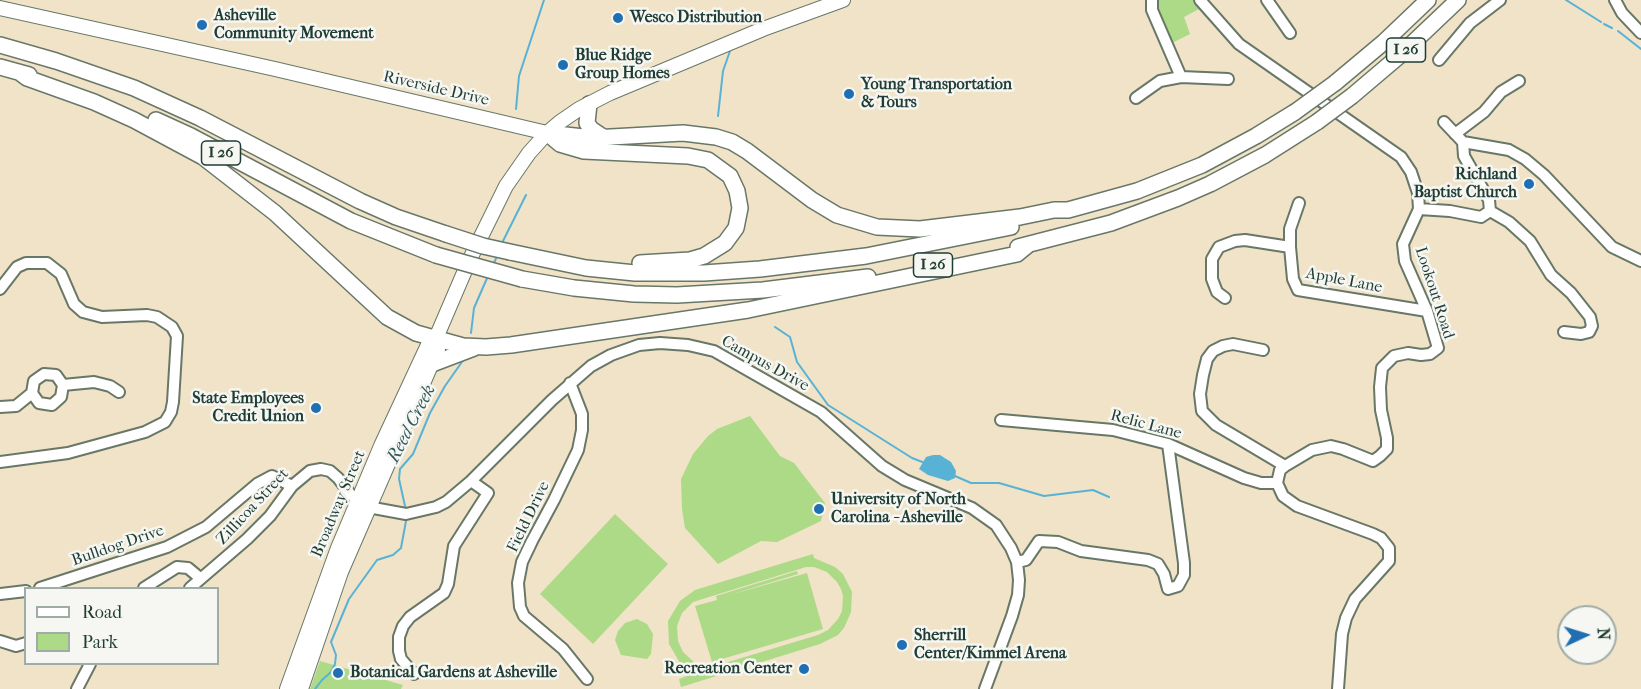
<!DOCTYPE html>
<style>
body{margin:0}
#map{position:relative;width:1641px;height:689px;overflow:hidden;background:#f0e3c7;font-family:"IM FELL French Canon",serif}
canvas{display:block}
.legend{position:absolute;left:24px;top:587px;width:195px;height:78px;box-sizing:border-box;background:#f6f6f2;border:2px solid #a0aca6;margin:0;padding:8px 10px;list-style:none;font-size:18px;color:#1f3d34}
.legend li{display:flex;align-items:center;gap:12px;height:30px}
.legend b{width:30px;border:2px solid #a0aca6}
.north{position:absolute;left:1557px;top:605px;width:60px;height:60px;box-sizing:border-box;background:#f6f6f2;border:2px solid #a0aca6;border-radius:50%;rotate:86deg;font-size:16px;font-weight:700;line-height:24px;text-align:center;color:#1f3d34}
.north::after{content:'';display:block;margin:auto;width:21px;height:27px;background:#1f6fb2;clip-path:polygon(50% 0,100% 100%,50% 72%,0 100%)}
</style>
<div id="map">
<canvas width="1641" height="689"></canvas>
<ul class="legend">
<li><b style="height:8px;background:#fff"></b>Road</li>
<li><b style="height:16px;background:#acda87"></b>Park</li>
</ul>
<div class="north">N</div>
</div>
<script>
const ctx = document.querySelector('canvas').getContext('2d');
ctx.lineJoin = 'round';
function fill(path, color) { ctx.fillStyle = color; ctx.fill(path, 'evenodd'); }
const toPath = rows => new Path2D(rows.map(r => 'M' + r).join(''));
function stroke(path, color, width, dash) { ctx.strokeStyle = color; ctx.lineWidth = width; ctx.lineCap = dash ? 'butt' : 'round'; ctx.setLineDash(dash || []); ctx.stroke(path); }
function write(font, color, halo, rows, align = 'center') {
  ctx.font = font + ' "IM FELL French Canon",serif'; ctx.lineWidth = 5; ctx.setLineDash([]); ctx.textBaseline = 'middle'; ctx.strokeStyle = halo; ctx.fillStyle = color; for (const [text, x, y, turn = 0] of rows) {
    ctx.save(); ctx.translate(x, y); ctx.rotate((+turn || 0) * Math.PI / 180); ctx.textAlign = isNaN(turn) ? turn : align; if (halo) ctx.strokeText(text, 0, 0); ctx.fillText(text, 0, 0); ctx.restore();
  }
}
const green = toPath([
 [1157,0,1193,0,1201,8,1184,17,1190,34,1172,43,1157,8],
 [750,416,780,456,794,463,825,503,821,521,777,542,761,541,718,564,685,528,682,509,681,479,693,454,708,436,717,429],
 [615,514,668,564,593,644,540,594],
 [813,554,814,558,835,567,843,574,852,592,851,612,844,628,838,635,820,644,681,687,679,679,695,673,680,663,669,644,668,621,680,601,695,590],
 [806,567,814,567,827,572,837,582,841,589,843,596,842,611,838,619,828,630,818,635,715,666,695,663,683,652,678,641,677,626,682,613,693,602],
 [797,571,798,574,726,596,807,573,823,629,712,662,695,606,717,600,716,596],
 [637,619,647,624,653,634,651,654,647,659,621,655,615,640,618,631,625,623],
 [320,661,403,685,401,689,310,689]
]);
const water = toPath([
 [933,455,940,455,951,462,956,471,955,478,948,481,928,475,919,469,926,457]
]);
const stream = toPath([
 [1566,0,1601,22],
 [1604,24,1612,28],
 [1618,31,1641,49],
 [516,109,519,76,544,0],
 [718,116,723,71,730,51],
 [502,243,526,195],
 [493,265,498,254],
 [775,327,790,337,797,362,828,405,912,458,925,463],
 [471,333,474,308,488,276],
 [955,476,971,483,999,483,1044,496,1093,490,1109,497],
 [405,506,399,479,400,469,413,454,430,413,445,386,464,359],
 [315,689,322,680,331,672,335,664,336,655,331,642,349,599,377,560,393,555,401,548,406,521]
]);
const minor = toPath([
 [1152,0,1152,10,1181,77],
 [1200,0,1239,44,1401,157,1411,172,1418,193,1419,209,1403,244,1405,261,1427,311,1438,348,1430,354,1421,355,1408,353,1394,356,1382,368,1380,387,1381,410,1387,438,1387,449,1380,456,1373,461,1343,449,1331,446,1312,450,1285,466,1280,470,1277,483,1283,496,1297,506,1373,534,1381,538,1389,548,1389,561,1355,599,1346,618,1342,634,1338,689],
 [1267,0,1290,33],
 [1615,0,1622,13,1641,33],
 [1439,60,1470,23,1500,0],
 [1136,98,1160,81,1181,77,1228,79],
 [1444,122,1463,142,1509,150,1525,159,1544,175,1612,247,1641,261],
 [1455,134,1484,112,1501,92,1519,81],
 [1463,142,1464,156,1489,200,1490,211],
 [1299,203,1290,229,1290,247,1293,279,1298,290,1427,311],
 [1419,209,1450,211,1481,217,1490,211],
 [1490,211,1509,222,1530,241,1551,275,1571,293,1590,317,1592,326,1589,332,1581,334,1564,332],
 [0,289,17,267,26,263,47,263,61,274,74,304,83,312,102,317,147,315,157,317,172,327,177,336,173,402,171,412,165,422,145,432,68,453,0,462],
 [1225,298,1217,292,1212,279,1212,259,1219,247,1235,241,1245,240,1290,247],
 [1263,350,1233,344,1223,346,1213,351,1207,359,1203,375,1200,394,1202,411,1216,425,1285,466],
 [570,383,582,414,582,430,578,450,554,500,532,541,522,562,518,583,520,607,524,616,563,649,587,679],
 [63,385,94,382,110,386,119,392],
 [0,407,16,406,32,393,34,381,44,374,56,375,63,385,61,397,52,405,39,403,32,393],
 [1001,420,1113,430,1168,444,1244,478,1261,483,1277,483],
 [1017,562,1026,560,1039,541,1058,542,1081,551,1148,560,1158,564,1164,574,1168,589,1178,586,1184,575,1184,563,1168,444],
 [40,588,167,547,206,527,257,484,272,476,292,486],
 [144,588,177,567,188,568,200,578],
 [190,588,247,539,270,516,292,486,310,471,321,469,330,471,338,478,351,495,368,507,406,514,436,507,446,502,471,481,552,400,591,366,611,355,639,345,660,343,688,345,714,351,821,412,882,466,905,480,972,508,996,525,1011,548,1017,562,1019,580,1018,595,1012,616,985,689],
 [0,594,26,591],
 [0,641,16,646,26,643],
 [414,674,401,659,399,651,399,637,403,626,410,617,444,593,448,584,454,546,488,493,471,481],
 [77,689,90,664]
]);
const major = toPath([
 [0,8,275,69,547,133],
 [287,689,338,548,381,446,428,345,436,338,469,261,506,186,529,153,547,133,560,122,579,109,610,93,763,29,843,0],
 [301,689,341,572,438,349,436,338]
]);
const highway = toPath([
 [0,45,56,61,134,88,200,118,360,201,396,217,446,234],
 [0,67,29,75],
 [19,72,27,78,94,102,134,120,203,157,275,213,387,317,416,333,463,346,486,347,511,345,748,310,1017,254,1028,245],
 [1335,83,1384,42,1428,0],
 [1352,96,1398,57,1458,0],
 [589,104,587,123,591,129,603,137],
 [156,120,191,136,351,221,436,255],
 [547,133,593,138,683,133,716,137,732,142,747,151,812,200,837,215,877,227,920,229,1020,217,1054,210,1068,210,1137,191,1202,165,1256,136,1295,112],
 [547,133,560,144,584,151,688,156,708,160,730,176,737,191,740,208,736,228,725,243,704,256,690,260,640,263],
 [1018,247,1111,223,1178,198,1210,184,1265,155,1317,122],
 [510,252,586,268,635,273,704,273,760,269,866,256,1011,227],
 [522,279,574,288,634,294,677,295,763,290,868,277],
 [432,364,474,348]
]);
const highwayBridge = toPath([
 [1295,112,1335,83],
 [1317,122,1352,96],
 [446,234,483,246,510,252],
 [436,255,522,279]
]);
const markers = [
 [618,18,6,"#1f6fb2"],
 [202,25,6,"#1f6fb2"],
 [563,65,6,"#1f6fb2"],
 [849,94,6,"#1f6fb2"],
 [1529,184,6,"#1f6fb2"],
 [316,408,6,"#1f6fb2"],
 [819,509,6,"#1f6fb2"],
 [902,645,6,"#1f6fb2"],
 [804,669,6,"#1f6fb2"],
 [338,673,6,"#1f6fb2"]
];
const shields = [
 [1406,50,39],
 [221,153,39],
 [933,265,39]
];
const shieldNames = [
 ["I 26",1406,50],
 ["I 26",221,153],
 ["I 26",933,265]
];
const poiNames = [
 ["Asheville",214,16],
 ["Community Movement",214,34],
 ["Wesco Distribution",630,18],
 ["Blue Ridge",575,56],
 ["Group Homes",575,74],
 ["Young Transportation",861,85],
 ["& Tours",861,103],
 ["Richland",1517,175,"right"],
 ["Baptist Church",1517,193,"right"],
 ["State Employees",304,399,"right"],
 ["Credit Union",304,417,"right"],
 ["University of North",831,500],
 ["Carolina - Asheville",831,518],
 ["Sherrill",914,636],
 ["Center/Kimmel Arena",914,654],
 ["Recreation Center",792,669,"right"],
 ["Botanical Gardens at Asheville",350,673]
];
const streetNames = [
 ["Riverside Drive",436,89,13],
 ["Apple Lane",1344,281,11],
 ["Lookout Road",1434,293,72],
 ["Campus Drive",765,364,29],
 ["Relic Lane",1146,425,15],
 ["Broadway Street",339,504,-67],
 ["Zillicoa Street",253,507,-47],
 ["Field Drive",529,517,-64],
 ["Bulldog Drive",118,546,-19]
];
const waterNames = [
 ["Reed Creek",412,424,-63]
];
fill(green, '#acda87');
fill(water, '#58b2d6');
stroke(stream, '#58b2d6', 2);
stroke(minor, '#687767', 14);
stroke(major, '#687767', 16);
stroke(highway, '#687767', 18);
stroke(minor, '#fff', 10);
stroke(major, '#fff', 14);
stroke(highway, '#fff', 15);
stroke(highwayBridge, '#687767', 18, []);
stroke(highwayBridge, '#fff', 15);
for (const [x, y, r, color] of markers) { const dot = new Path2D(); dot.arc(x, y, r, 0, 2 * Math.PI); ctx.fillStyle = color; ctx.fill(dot); stroke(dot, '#f6f6f2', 2); }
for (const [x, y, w] of shields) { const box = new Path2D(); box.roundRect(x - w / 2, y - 12, w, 24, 4.5); ctx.fillStyle = '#f6f6f2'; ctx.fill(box); stroke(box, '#1f3d34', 1.5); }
write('bold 15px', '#1f3d34', null, shieldNames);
write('bold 16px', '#1f3d34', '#f6f6f2', poiNames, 'left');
write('16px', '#1f3d34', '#f6f6f2', streetNames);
write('italic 18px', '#2d5a5c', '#f6f6f2', waterNames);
</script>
